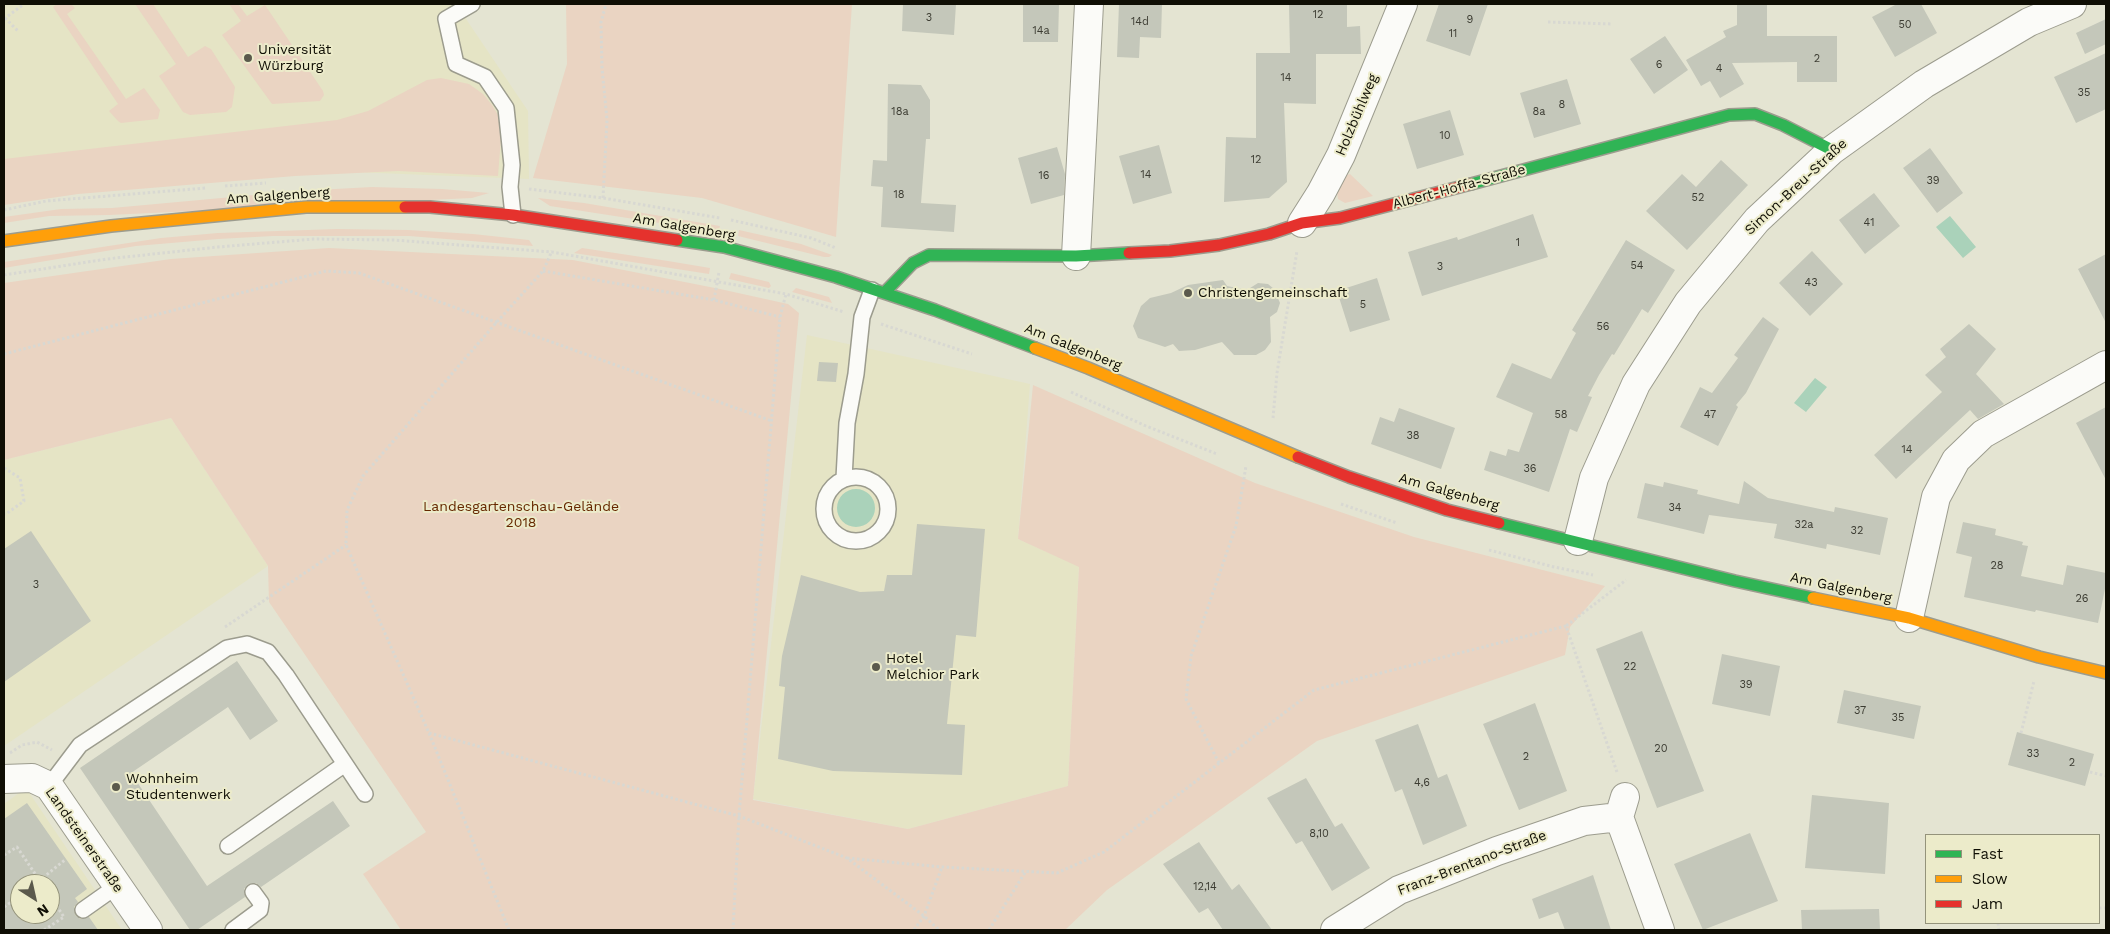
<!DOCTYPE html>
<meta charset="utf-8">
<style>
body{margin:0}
#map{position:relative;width:2110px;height:934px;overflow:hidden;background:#e4e4d2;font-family:"Work Sans",sans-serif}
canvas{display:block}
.frame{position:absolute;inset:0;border:5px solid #0f0e04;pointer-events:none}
.legend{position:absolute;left:1925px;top:834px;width:175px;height:90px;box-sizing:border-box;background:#ecebca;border:1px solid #94937b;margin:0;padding:6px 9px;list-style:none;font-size:15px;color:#0f0e04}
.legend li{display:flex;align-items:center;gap:10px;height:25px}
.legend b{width:25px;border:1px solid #94937b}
.north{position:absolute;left:10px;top:874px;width:50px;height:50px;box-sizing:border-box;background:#ecebca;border:1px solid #94937b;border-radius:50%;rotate:145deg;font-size:14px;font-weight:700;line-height:20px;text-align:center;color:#0f0e04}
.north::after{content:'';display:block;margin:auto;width:18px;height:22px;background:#5a594c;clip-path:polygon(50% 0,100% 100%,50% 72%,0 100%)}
</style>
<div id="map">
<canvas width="2110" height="934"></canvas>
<div class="frame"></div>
<ul class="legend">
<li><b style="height:6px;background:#30b455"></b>Fast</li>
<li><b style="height:6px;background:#ff9f0a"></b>Slow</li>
<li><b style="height:6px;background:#e5322d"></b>Jam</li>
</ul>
<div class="north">N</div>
</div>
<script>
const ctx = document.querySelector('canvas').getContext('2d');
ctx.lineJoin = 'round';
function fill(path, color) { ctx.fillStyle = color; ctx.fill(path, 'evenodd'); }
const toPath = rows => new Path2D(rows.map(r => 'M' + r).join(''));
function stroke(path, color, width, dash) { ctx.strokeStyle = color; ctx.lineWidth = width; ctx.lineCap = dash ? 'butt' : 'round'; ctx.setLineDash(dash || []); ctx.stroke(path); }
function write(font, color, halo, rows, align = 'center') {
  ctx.font = font + ' "Work Sans",sans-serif'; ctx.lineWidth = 4; ctx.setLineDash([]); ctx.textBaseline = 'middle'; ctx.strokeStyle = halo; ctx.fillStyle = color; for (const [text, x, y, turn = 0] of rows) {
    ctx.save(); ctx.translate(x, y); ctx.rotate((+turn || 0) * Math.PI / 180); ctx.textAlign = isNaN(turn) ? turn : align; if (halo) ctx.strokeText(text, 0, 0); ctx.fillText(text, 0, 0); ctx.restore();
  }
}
const built = toPath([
 [4,4,456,4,528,111,529,179,327,171,4,199],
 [807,335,1030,384,1018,539,1079,566,1068,786,908,829,753,799],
 [171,418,268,566,4,746,4,460],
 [26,788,122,930,4,930,4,804],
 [20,884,50,884,50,914,20,914]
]);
const green = toPath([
 [57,4,71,4,75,8,67,14,126,99,144,88,160,110,158,119,121,123,118,121,109,111,118,104,53,7],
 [135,4,153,4,188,57,205,46,211,49,235,87,232,107,226,112,190,115,183,112,159,76,176,64],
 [229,4,238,4,247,16,265,5,323,91,324,95,320,101,272,104,222,35,241,21],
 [566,4,852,4,836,237,702,198,533,178,567,64],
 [441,78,469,84,483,94,492,105,498,115,501,138,498,176,398,171,295,176,78,194,4,205,4,159,337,120,368,111,427,80],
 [1350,174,1373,196,1345,203,1338,199,1337,192,1347,175],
 [372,187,442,189,489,193,472,198,109,215,49,216,4,223,4,217,61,209,112,208,298,191],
 [538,198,584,203,720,226,718,232,550,206],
 [337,229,408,230,473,234,529,240,533,246,409,236,273,236,218,239,136,246,4,268,4,262,161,238,218,233],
 [739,230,801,244,832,255,829,257,824,257,738,236],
 [329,248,573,260,720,289,788,304,799,313,753,800,908,829,1068,786,1079,567,1018,539,1033,385,1255,483,1414,537,1605,586,1570,627,1565,655,1317,741,1107,890,1065,930,401,930,363,874,426,832,269,602,268,566,171,418,4,460,4,283,171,259],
 [582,248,668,261,710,268,709,274,574,253],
 [731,273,769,282,771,286,769,288,729,279],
 [796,288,829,297,832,303,792,292]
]);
const water = toPath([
 [1950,216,1976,247,1963,258,1936,227],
 [1815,378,1827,387,1806,412,1794,403],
 '837 508a19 19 0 1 1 38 0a19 19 0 1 1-38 0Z'
]);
const building = toPath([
 [903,4,956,4,954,35,902,31],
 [1023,4,1059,4,1058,42,1023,42],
 [1119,4,1162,4,1161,38,1140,37,1139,58,1117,57],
 [1289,4,1347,4,1347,27,1360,26,1361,54,1316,54,1316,104,1284,103,1287,182,1269,198,1224,202,1226,137,1256,138,1256,53,1290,53],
 [1439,4,1488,4,1470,56,1426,41],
 [1737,4,1767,4,1767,36,1837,36,1837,82,1797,82,1797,62,1732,63,1744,84,1720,98,1710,81,1701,86,1686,60,1726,37,1723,31,1737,25],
 [1897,4,1921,4,1937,33,1895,57,1872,17],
 [2106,19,2106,44,2085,54,2076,33],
 [1665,36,1688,70,1654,94,1630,59],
 [2106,53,2106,109,2076,123,2054,77],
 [1567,79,1581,124,1534,138,1520,93],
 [888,84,921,85,930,100,930,139,926,139,921,203,956,205,954,232,881,227,883,187,871,186,873,160,887,161],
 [1450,110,1464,155,1417,169,1403,124],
 [1159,145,1172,193,1133,204,1119,156],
 [1057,147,1065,174,1064,195,1031,204,1018,158],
 [1930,148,1963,193,1937,213,1903,168],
 [1721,160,1748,185,1687,250,1646,211,1682,174,1696,187],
 [1874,193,1900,226,1865,254,1839,220],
 [1533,214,1548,257,1422,296,1408,252,1457,237,1458,240],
 [1626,240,1675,270,1648,313,1642,309,1614,355,1612,354,1599,375,1588,396,1592,397,1577,432,1570,429,1549,492,1484,470,1490,451,1506,456,1508,449,1519,452,1533,413,1496,397,1512,363,1551,379,1576,333,1572,330],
 [1812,251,1843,284,1810,316,1779,283],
 [2106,254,2106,323,2078,269],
 [1377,278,1390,320,1350,332,1337,291],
 [1223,280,1227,286,1247,290,1258,283,1268,284,1274,289,1280,303,1277,312,1270,317,1271,342,1265,350,1256,355,1234,355,1222,342,1195,350,1179,351,1173,344,1165,347,1138,338,1133,326,1141,306,1150,298,1171,293,1188,285],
 [1763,317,1779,329,1746,393,1736,405,1738,407,1718,446,1680,427,1700,387,1712,393,1738,358,1734,355],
 [1969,324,1996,349,1976,374,2004,404,1978,419,1970,410,1896,479,1874,455,1942,392,1925,375,1946,357,1940,349],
 [819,362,838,363,836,382,817,381],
 [2106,407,2106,480,2076,423],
 [1399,408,1455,428,1441,469,1371,444,1380,417,1394,422],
 [1744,481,1768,498,1834,512,1835,507,1888,518,1880,555,1827,544,1826,549,1774,538,1777,524,1709,515,1704,534,1637,518,1645,483,1663,487,1664,482,1698,490,1697,494,1739,504],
 [1963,522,1996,529,1995,535,2023,542,2022,545,2028,546,2021,576,2063,585,2067,565,2106,573,2106,584,2098,623,2036,610,2035,612,1964,597,1972,557,1956,553],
 [917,524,985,529,976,637,956,635,947,724,965,725,962,775,833,771,778,759,785,687,779,686,782,656,801,575,860,592,884,591,887,575,912,575],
 [31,531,91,621,4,682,4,549],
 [1642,631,1704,791,1657,808,1596,649],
 [1722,654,1780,666,1770,716,1712,704],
 [237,661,278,721,250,740,228,707,131,773,207,886,333,801,350,826,261,887,256,883,248,884,244,889,245,897,197,930,190,930,80,768],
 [1844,690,1921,706,1914,739,1837,723],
 [1535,703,1567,791,1519,810,1483,724],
 [1418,724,1438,778,1447,774,1467,826,1423,845,1402,789,1395,792,1375,740],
 [2017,732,2094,754,2085,786,2008,765],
 [1306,778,1335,827,1342,823,1370,868,1332,891,1302,841,1296,844,1267,798],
 [1812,795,1889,803,1885,874,1805,868],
 [27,803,87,889,75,898,78,902,74,907,75,915,80,919,89,917,98,930,4,930,4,819],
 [20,884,50,884,50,914,20,914],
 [1750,833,1778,901,1703,930,1674,864],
 [1199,842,1232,890,1239,884,1272,930,1223,930,1208,908,1199,913,1163,864],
 [1593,875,1611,930,1565,930,1558,912,1539,919,1532,899],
 [1879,909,1880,930,1802,930,1801,910]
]);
const path = toPath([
 [5,18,19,32],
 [4,19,24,4],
 [1548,22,1612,24],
 [225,186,266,183],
 [529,189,603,198,720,218],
 [603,198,607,120,602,68,601,22,606,4],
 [4,210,46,201,206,188],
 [731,220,811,238,836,248],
 [543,271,714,300,780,317],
 [4,275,107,259,218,247,314,239,394,240,552,252,786,294,844,312],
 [714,300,719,272],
 [881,324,972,354],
 [4,354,326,271,359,273,772,421],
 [1071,392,1146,426,1217,454],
 [1273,418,1277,373,1297,251],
 [4,468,20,478,24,501,6,514,4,514],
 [1341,504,1397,523],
 [1489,550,1554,567,1593,575],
 [225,627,346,545],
 [429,733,739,816,847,858,924,916,939,930],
 [2021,733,2034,681],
 [10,753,22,745,37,742,52,750],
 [1219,763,1186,699,1191,656,1236,526,1246,466],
 [1617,772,1566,626,1626,580],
 [2090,772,2106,776],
 [4,855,17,847,42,884],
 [847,858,942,867,1057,873,1104,852,1314,690,1566,626],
 [39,881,66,859],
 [4,907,20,896],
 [2099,908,2106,908],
 [1998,923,1999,930],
 [44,930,64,917,50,896],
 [509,930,429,733,346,545,347,510,363,476,496,323,543,271,552,251],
 [733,930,739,816,780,317,786,294],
 [914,930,924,916,942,867],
 [989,930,1026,871]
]);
const lane = toPath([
 [472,4,446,19,456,64,485,77,506,108,512,165,510,187,513,215],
 '824 509a32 32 0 1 1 64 0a32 32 0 1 1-64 0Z',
 [844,478,847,423,856,374,862,317,872,290],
 [49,786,80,745,227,648,247,644,268,652,286,675,365,794],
 [228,846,345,764],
 [83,910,117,886],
 [233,930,260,910,261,903,253,892]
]);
const street = toPath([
 [1302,223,1321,193,1341,155,1403,4],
 [1076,256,1089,4],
 [1578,541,1594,478,1636,384,1688,303,1757,220,1832,150,1924,84,2029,22,2072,4],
 [1909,618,1936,497,1956,460,1983,434,2106,365],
 [4,779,32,778,49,786,148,930],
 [1625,797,1619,817,1660,930],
 [1335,930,1399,890,1497,851,1584,821,1619,817]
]);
const fast = toPath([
 [1471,184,1729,115,1755,114,1783,125,1832,150],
 [677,240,724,247,836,277,935,310,1035,348],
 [885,292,913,263,929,255,1076,256,1129,253],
 [1499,523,1735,581,1813,598]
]);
const slow = toPath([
 [4,241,111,226,306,207,405,207],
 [1035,348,1088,368,1298,457],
 [1813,598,1909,618,2039,657,2106,673]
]);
const jam = toPath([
 [405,207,430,207,513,215,677,240],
 [1129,253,1170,251,1219,245,1269,234,1302,223,1340,218,1471,184],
 [1298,457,1349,477,1447,510,1499,523]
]);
const markers = [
 [248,58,5,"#5a594c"],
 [1188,293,5,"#5a594c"],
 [876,667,5,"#5a594c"],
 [116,787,5,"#5a594c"]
];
const numberNames = [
 ["12",1318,15],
 ["3",929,18],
 ["9",1470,20],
 ["14d",1140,22],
 ["50",1905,25],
 ["14a",1041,31],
 ["11",1453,34],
 ["2",1817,59],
 ["6",1659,65],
 ["4",1719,69],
 ["14",1286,78],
 ["35",2084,93],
 ["8",1562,105],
 ["18a",900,112],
 ["8a",1539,112],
 ["10",1445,136],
 ["12",1256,160],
 ["14",1146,175],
 ["16",1044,176],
 ["39",1933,181],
 ["18",899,195],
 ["52",1698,198],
 ["41",1869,223],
 ["1",1518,243],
 ["54",1637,266],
 ["3",1440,267],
 ["43",1811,283],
 ["5",1363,305],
 ["56",1603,327],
 ["58",1561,415],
 ["47",1710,415],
 ["38",1413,436],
 ["14",1907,450],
 ["36",1530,469],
 ["34",1675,508],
 ["32a",1804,525],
 ["32",1857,531],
 ["28",1997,566],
 ["3",36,585],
 ["26",2082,599],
 ["22",1630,667],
 ["39",1746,685],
 ["37",1860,711],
 ["35",1898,718],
 ["20",1661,749],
 ["33",2033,754],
 ["2",1526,757],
 ["2",2072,763],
 ["4,6",1422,783],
 ["8,10",1319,834],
 ["12,14",1205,887]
];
const poiNames = [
 ["Universität",258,50],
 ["Würzburg",258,66],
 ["Christengemeinschaft",1198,293],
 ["Hotel",886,659],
 ["Melchior Park",886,675],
 ["Wohnheim",126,779],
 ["Studentenwerk",126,795]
];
const streetNames = [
 ["Holzbühlweg",1357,115,-67],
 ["Albert-Hoffa-Straße",1459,187,-15],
 ["Simon-Breu-Straße",1796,187,-43],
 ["Am Galgenberg",278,196,-4],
 ["Am Galgenberg",684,227,10],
 ["Am Galgenberg",1073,347,22],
 ["Am Galgenberg",1449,492,16],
 ["Am Galgenberg",1841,588,12],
 ["Landsteinerstraße",84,840,55],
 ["Franz-Brentano-Straße",1472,863,-21]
];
const parkNames = [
 ["Landesgartenschau-Gelände",521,507],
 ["2018",521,523]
];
fill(built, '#e5e4c5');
fill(green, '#ead4c2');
fill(water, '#aad2ba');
fill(building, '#c4c7ba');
stroke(lane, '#9c9c8e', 18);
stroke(street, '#9c9c8e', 30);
stroke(fast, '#9c9c8e', 14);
stroke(slow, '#9c9c8e', 14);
stroke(jam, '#9c9c8e', 14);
stroke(path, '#d8d8d2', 3, [2.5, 2.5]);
stroke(lane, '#fbfbf8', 15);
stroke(street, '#fbfbf8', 28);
stroke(fast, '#30b455', 11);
stroke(slow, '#ff9f0a', 11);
stroke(jam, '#e5322d', 11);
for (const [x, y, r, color] of markers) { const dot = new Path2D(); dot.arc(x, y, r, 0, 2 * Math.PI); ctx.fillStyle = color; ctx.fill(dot); stroke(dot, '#ecebca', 2); }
write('11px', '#3c3c32', null, numberNames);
write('14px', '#0f0e04', '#ecebca', poiNames, 'left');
write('14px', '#0f0e04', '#ecebca', streetNames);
write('14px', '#662800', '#ecebca', parkNames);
</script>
